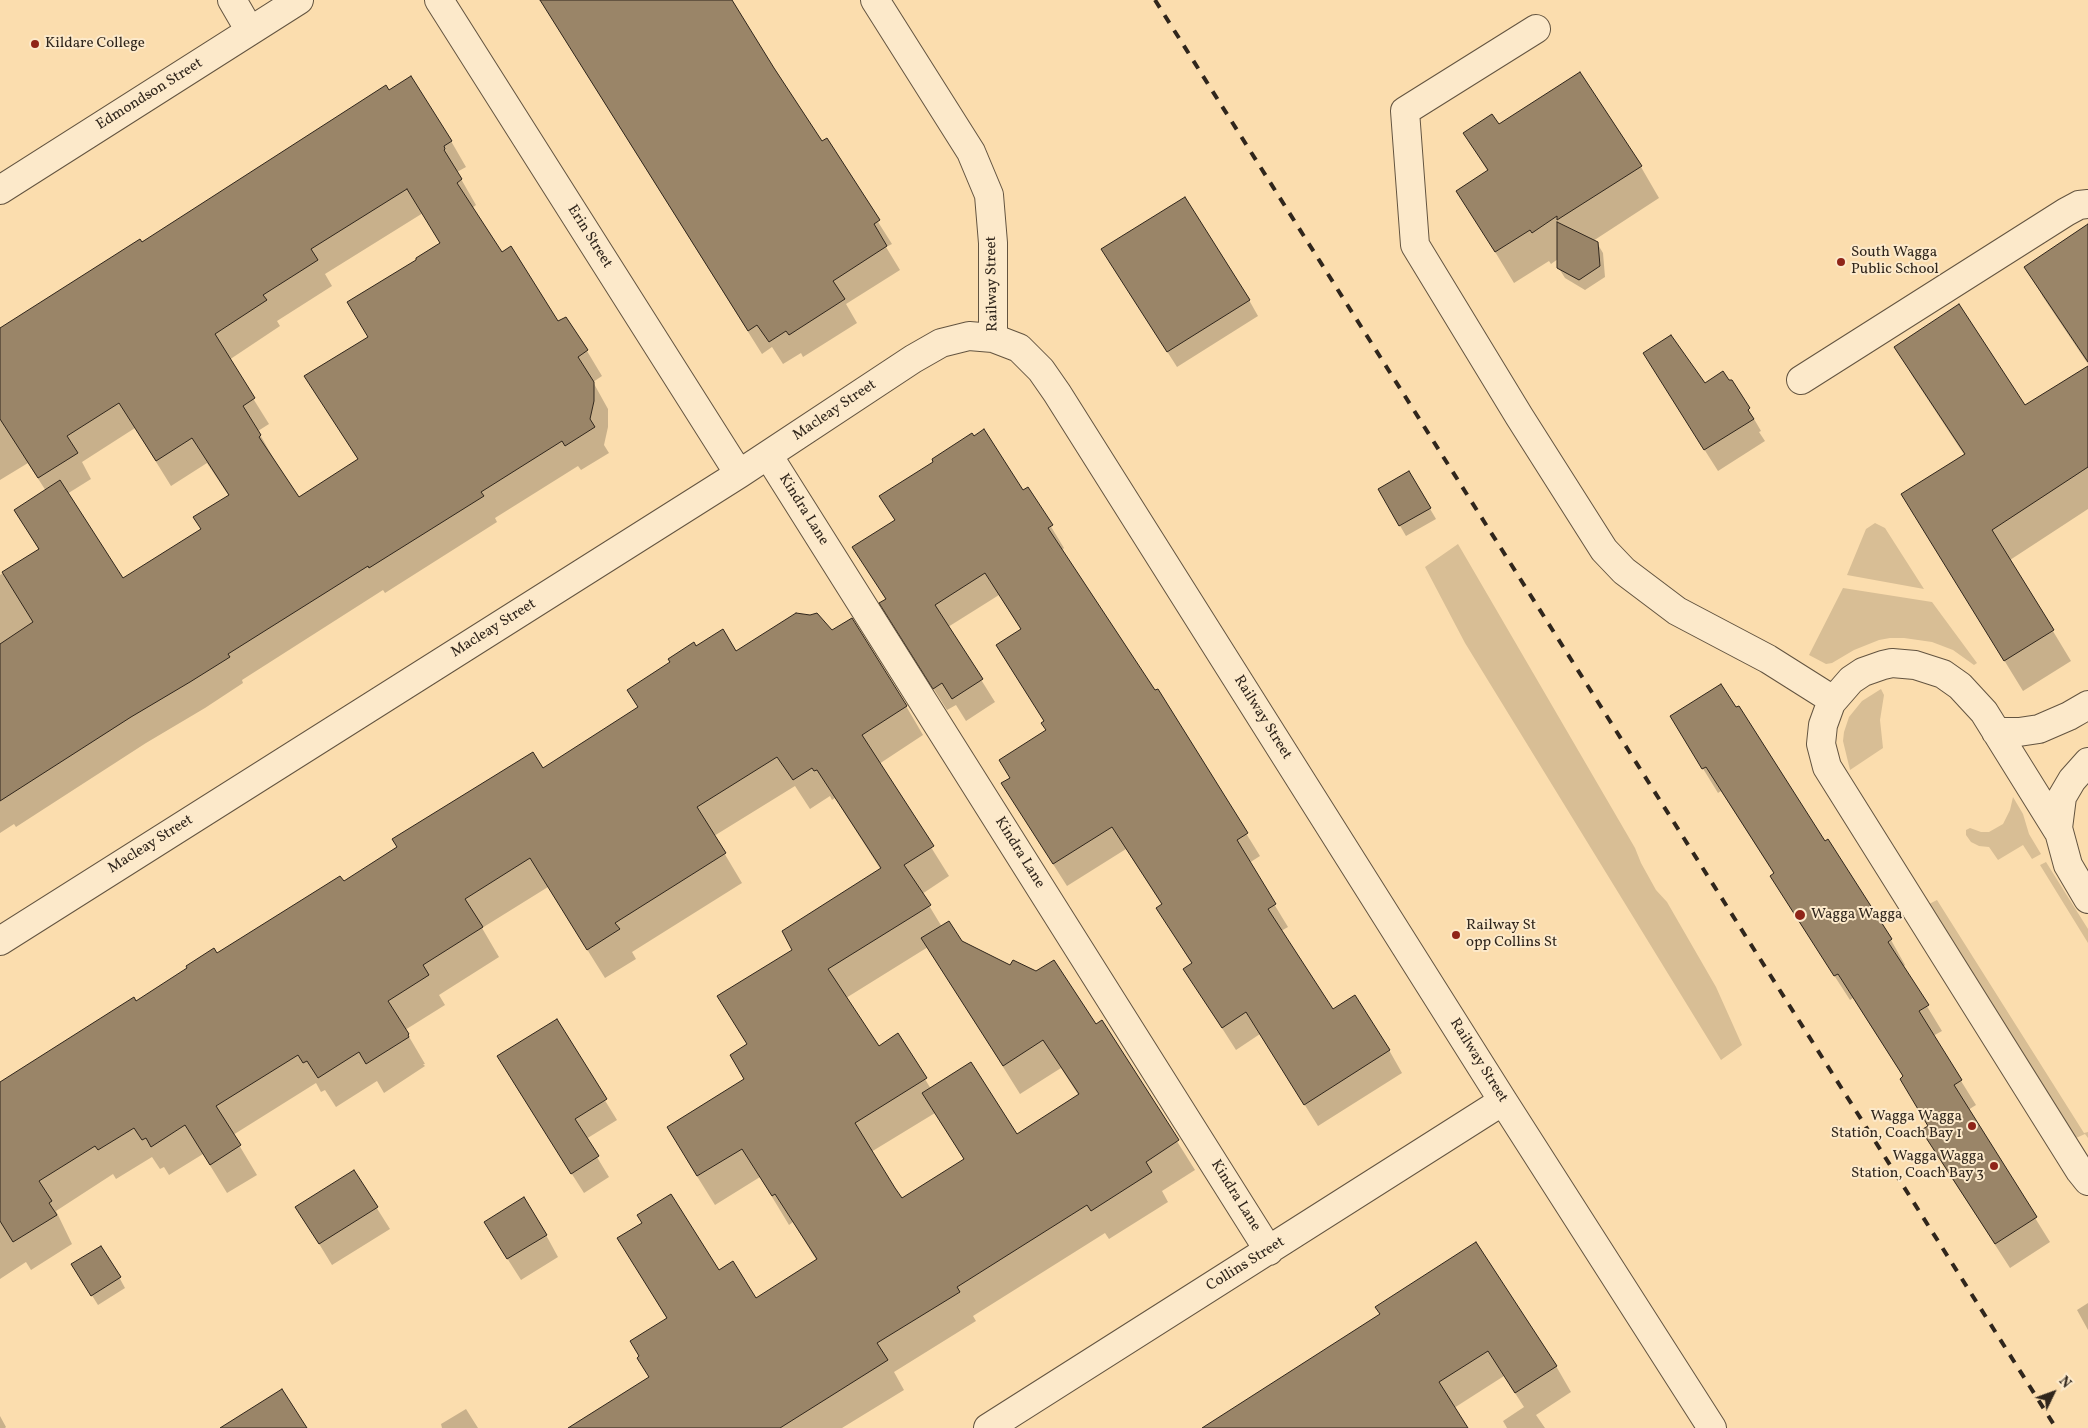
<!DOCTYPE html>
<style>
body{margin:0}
#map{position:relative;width:2088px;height:1428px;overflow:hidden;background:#fbddae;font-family:Vollkorn,serif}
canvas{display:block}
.north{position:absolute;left:2028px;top:1368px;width:50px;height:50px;-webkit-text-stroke:4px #fce9ca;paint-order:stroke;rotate:48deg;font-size:14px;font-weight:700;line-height:20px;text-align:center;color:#30261c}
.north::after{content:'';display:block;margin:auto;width:18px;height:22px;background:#30261c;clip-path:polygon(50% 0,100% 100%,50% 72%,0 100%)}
</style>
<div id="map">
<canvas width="2088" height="1428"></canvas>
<div class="north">N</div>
</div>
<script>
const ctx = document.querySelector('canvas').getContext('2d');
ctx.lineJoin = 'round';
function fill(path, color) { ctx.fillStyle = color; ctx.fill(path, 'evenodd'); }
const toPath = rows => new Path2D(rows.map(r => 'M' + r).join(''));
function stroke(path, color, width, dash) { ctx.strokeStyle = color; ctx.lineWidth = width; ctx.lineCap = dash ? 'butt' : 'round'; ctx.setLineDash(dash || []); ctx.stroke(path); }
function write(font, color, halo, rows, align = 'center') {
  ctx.font = font + ' Vollkorn,serif'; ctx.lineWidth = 4; ctx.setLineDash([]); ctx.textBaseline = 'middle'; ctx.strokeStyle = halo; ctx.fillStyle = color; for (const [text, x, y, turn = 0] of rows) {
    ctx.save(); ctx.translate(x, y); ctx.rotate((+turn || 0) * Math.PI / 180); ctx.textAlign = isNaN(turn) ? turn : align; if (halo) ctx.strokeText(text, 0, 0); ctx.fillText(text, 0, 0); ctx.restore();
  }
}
const green = toPath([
 [1875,523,1885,528,1924,589,1847,575,1866,529],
 [1458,544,1635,848,1641,863,1656,890,1667,902,1716,987,1742,1045,1721,1060,1465,643,1425,567],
 [1843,588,1932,602,1977,663,1974,665,1953,650,1932,642,1904,638,1890,638,1879,640,1854,650,1832,663,1826,664,1809,655],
 [1881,689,1884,695,1880,720,1883,748,1850,770,1843,741,1844,732,1849,717,1862,701],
 [2013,797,2023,814,2029,834,2041,854,2032,859,2023,845,1998,860,1989,847,1979,846,1971,842,1966,835,1966,830,1970,828,1981,832,1989,832,2003,824,2010,810],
 [2046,862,2088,929,2088,943,2040,865],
 [1937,900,2084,1133,2088,1132,2088,1138,2085,1134,2076,1138,1927,905]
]);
const shadow = toPath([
 [540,0,731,0,773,69,822,143,826,140,892,244,886,247,900,270,846,304,857,323,803,357,801,353,783,364,772,347,762,354],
 [389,92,451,141,466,167,457,172,476,205,472,208,502,254,558,323,566,318,587,351,602,376,593,382,608,409,608,427,604,445,609,453,581,470,578,466,495,518,497,522,385,593,383,590,242,680,243,683,205,708,146,743,16,827,14,824,0,833,0,575,39,550,15,510,46,491,28,463,0,480,0,328,2,328],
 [423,213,441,243,418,260,369,337,321,401,359,461,298,499,274,462,275,461,258,431,269,424,229,360,280,326,277,321,332,286,325,274],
 [135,428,171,486,207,463,229,496,202,530,123,580,67,494,91,479,82,462],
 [1499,126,1641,167,1659,198,1593,241,1597,243,1603,253,1605,277,1585,290,1565,278,1558,267,1558,259,1551,264,1549,261,1514,283,1458,191,1488,172,1465,134],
 [2088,226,2088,364,2043,297,2026,267],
 [1112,265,1249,300,1258,316,1177,367],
 [1896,347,2025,406,2088,367,2088,509,2010,560,2071,661,2023,691,1902,494,1965,456,1913,377],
 [1657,375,1704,385,1732,381,1761,431,1759,432,1765,441,1718,471],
 [1409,473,1436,519,1406,536,1379,490],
 [1028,489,1064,548,1062,550,1155,692,1158,690,1260,856,1249,863,1288,927,1281,931,1333,1011,1389,1050,1402,1073,1318,1126,1260,1034,1236,1050,1184,969,1192,964,1157,908,1162,905,1126,849,1067,886,1016,806,1003,784,1011,779,1047,731,1045,722,997,646,1021,630,999,595,948,627,995,702,966,721,956,705,947,710,894,626,886,600,854,548,896,521,881,496,1023,492],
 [832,631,906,706,923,735,879,764,949,876,922,894,942,927,961,942,1095,1026,1102,1022,1195,1170,1162,1191,1168,1202,1109,1239,1105,1233,973,1316,976,1321,894,1372,904,1390,842,1428,570,1428,650,1378,667,1319,619,1239,718,1272,756,1300,817,1261,793,1222,789,1225,760,1177,715,1205,685,1157,745,1079,748,1045,793,950,881,870,835,798,832,800,830,796,810,809,795,786,714,836,742,883,632,952,636,959,605,978,548,887,482,928,499,957,439,995,445,1005,405,1030,425,1064,423,1064,425,1066,384,1093,377,1081,336,1107,325,1090,321,1092,316,1083,233,1135,257,1175,227,1193,203,1154,169,1175,164,1167,160,1169,152,1157,116,1179,113,1174,56,1211,72,1244,31,1270,26,1262,0,1279,0,1086,216,955,543,770,639,708,696,648,736,652],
 [928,947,1020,1094,1061,1068,1079,1096,1016,1136,931,1089,898,1035,878,1048,846,998],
 [935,1113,965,1160,901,1200,871,1152],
 [1686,741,1824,843,1827,841,1891,940,1905,965,1903,967,1942,1031,1933,1036,1976,1105,1968,1110,2050,1242,2010,1268,1937,1155,1929,1126,1904,1078,1853,998,1850,1000,1786,901,1774,874,1721,791,1718,793],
 [556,1021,617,1120,586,1139,609,1177,584,1193,510,1077],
 [354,1172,390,1229,332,1265,310,1229],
 [546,1235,558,1257,521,1280,498,1244],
 [79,1275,119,1277,125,1288,98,1305],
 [2088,1303,2088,1330,2077,1310],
 [1381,1315,1556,1366,1571,1392,1536,1415,1545,1428,1507,1428,1503,1421,1524,1407,1504,1376,1454,1408,1467,1428,1204,1428],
 [466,1409,478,1428,442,1428,441,1424],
 [0,1416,6,1427,5,1428,0,1428]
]);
const building = toPath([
 [540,0,732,0,774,68,822,141,827,138,880,220,874,224,887,246,833,281,845,299,789,335,786,331,769,342,757,325,748,331,540,0],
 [1580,72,1642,166,1557,220,1557,216,1532,233,1530,230,1495,252,1456,191,1488,170,1463,133,1492,114,1499,124,1580,72],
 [411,76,452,141,444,146,445,149,444,150,462,179,457,183,502,252,511,246,558,321,566,317,588,350,578,357,594,382,594,401,590,419,595,427,565,446,562,441,481,492,484,496,369,568,368,566,228,654,230,657,190,682,131,717,0,801,0,644,33,622,2,572,39,549,14,510,60,480,123,578,201,529,193,517,229,495,192,438,156,461,119,403,67,436,78,453,38,478,0,419,0,328,140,239,142,242,386,85,389,90,411,76],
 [407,189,440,243,416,258,416,260,347,302,368,337,304,376,358,459,299,497,259,437,261,435,243,406,255,398,215,334,267,300,263,295,318,260,311,249,407,189],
 [1185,197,1250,300,1167,352,1101,249,1185,197],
 [1557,222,1598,242,1600,266,1579,280,1557,268,1557,222],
 [2088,224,2088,362,2024,267,2088,224],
 [1959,304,2025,405,2088,366,2088,467,1992,530,2054,630,2004,661,1901,494,1965,454,1894,347,1959,304],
 [1671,335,1705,383,1723,371,1729,380,1732,380,1750,408,1748,410,1754,419,1704,450,1643,353,1671,335],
 [984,429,1023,490,1028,487,1053,525,1048,528,1155,690,1158,689,1248,833,1237,840,1276,904,1268,909,1333,1009,1355,995,1390,1050,1304,1105,1246,1012,1222,1028,1183,969,1192,963,1156,908,1162,904,1112,827,1053,864,1001,783,1010,778,999,760,1046,730,1041,723,1044,721,996,645,1021,629,985,573,935,605,983,679,952,699,942,683,933,689,879,603,886,599,852,547,895,520,879,496,933,462,932,459,972,433,974,436,984,429],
 [1409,471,1431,508,1399,526,1378,489,1409,471],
 [796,613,810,615,817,613,832,630,852,618,907,706,862,735,934,846,904,865,931,905,828,969,879,1046,898,1033,927,1078,855,1123,895,1188,902,1198,964,1159,922,1093,971,1062,1017,1134,1079,1094,1043,1040,1003,1066,921,938,949,921,962,941,1010,965,1013,960,1036,971,1054,960,1096,1024,1102,1020,1179,1140,1146,1162,1152,1172,1091,1211,1087,1205,957,1287,960,1292,877,1343,888,1360,780,1428,568,1428,649,1377,637,1358,639,1356,630,1341,667,1318,617,1238,642,1223,637,1215,671,1194,719,1270,733,1261,756,1298,817,1259,775,1194,772,1196,742,1149,697,1176,667,1127,744,1079,730,1055,747,1044,717,996,792,950,782,931,881,868,817,770,814,771,812,768,793,780,777,757,697,807,726,853,615,923,620,929,587,950,530,858,465,899,483,927,423,965,429,975,388,1001,409,1034,408,1035,409,1037,366,1064,359,1052,318,1078,307,1061,303,1063,298,1055,216,1106,241,1145,210,1165,185,1125,151,1147,146,1138,142,1140,134,1128,98,1150,95,1146,39,1181,52,1201,49,1203,57,1215,13,1242,0,1221,0,1082,134,997,136,1001,187,968,186,966,214,948,217,953,340,876,344,881,397,847,392,839,533,752,543,768,638,707,627,690,670,662,668,659,694,642,696,646,723,629,736,651,796,613],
 [1721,684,1736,707,1739,706,1825,841,1828,839,1892,939,1888,942,1929,1005,1919,1011,1962,1080,1954,1085,2037,1217,1995,1244,1921,1130,1928,1126,1900,1079,1903,1076,1838,974,1834,976,1770,876,1774,873,1706,767,1702,769,1670,716,1721,684],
 [557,1019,607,1099,575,1119,599,1156,571,1174,497,1056,557,1019],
 [354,1170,378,1207,319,1244,295,1207,354,1170],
 [524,1197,547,1235,507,1259,484,1222,524,1197],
 [1476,1242,1557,1366,1515,1393,1488,1351,1439,1382,1468,1428,1202,1428,1380,1314,1375,1307,1476,1242],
 [101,1246,121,1277,91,1296,71,1264,101,1246],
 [282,1389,307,1428,220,1428,282,1389]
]);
const minor = toPath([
 [232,0,250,31],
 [439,0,739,474],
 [875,0,971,152,989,195,993,243,993,338],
 [1536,29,1405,111,1415,245,1519,416,1604,550,1624,571,1677,611,1768,659,1833,700],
 [0,190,299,0],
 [1801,380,2066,212,2079,205,2088,204],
 [768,455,1269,1251],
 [1996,732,2019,732,2039,729,2069,716,2088,705],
 [2088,762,2072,780,2062,797,2058,828,2068,865,2088,899],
 [2058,831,1984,712,1960,686,1943,674,1915,665,1892,663,1883,665,1863,672,1851,680,1831,703,1823,725,1821,744,1827,767,2080,1171,2088,1181],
 [0,941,739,474,913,359,941,343,969,336,993,338,1019,348,1041,370,1057,393,1503,1101,1712,1428],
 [988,1428,1503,1101]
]);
const rail = toPath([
 [1155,0,2056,1428]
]);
const markers = [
 [35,44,5,"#8f2418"],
 [1841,262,5,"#8f2418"],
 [1800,915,6,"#8f2418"],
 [1456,935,5,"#8f2418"],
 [1972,1126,5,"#8f2418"],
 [1994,1166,5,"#8f2418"]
];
const poiNames = [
 ["Kildare College",45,44],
 ["South Wagga",1851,253],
 ["Public School",1851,270],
 ["Wagga Wagga",1811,915],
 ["Railway St",1466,926],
 ["opp Collins St",1466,943],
 ["Wagga Wagga",1962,1117,"right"],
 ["Station, Coach Bay 1",1962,1134,"right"],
 ["Wagga Wagga",1984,1157,"right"],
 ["Station, Coach Bay 3",1984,1174,"right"]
];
const streetNames = [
 ["Edmondson Street",150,95,-32],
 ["Erin Street",589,237,58],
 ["Railway Street",993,284,-91],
 ["Macleay Street",835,411,-34],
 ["Kindra Lane",803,510,58],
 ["Macleay Street",494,629,-32],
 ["Railway Street",1262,718,58],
 ["Macleay Street",151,845,-32],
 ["Kindra Lane",1019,853,58],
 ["Railway Street",1478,1061,58],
 ["Kindra Lane",1235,1196,58],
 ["Collins Street",1246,1265,-32]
];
fill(green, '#d8be95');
fill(shadow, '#0003');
fill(building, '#9a8568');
stroke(building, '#30261c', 1);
stroke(minor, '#635440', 30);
stroke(minor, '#fce9ca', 28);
stroke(rail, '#30261c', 4, [9, 9]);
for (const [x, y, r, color] of markers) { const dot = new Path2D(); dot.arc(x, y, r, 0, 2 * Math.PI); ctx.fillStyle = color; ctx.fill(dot); stroke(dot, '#fce9ca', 2); }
write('15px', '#30261c', '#fce9ca', poiNames, 'left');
write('15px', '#30261c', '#fce9ca', streetNames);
</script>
